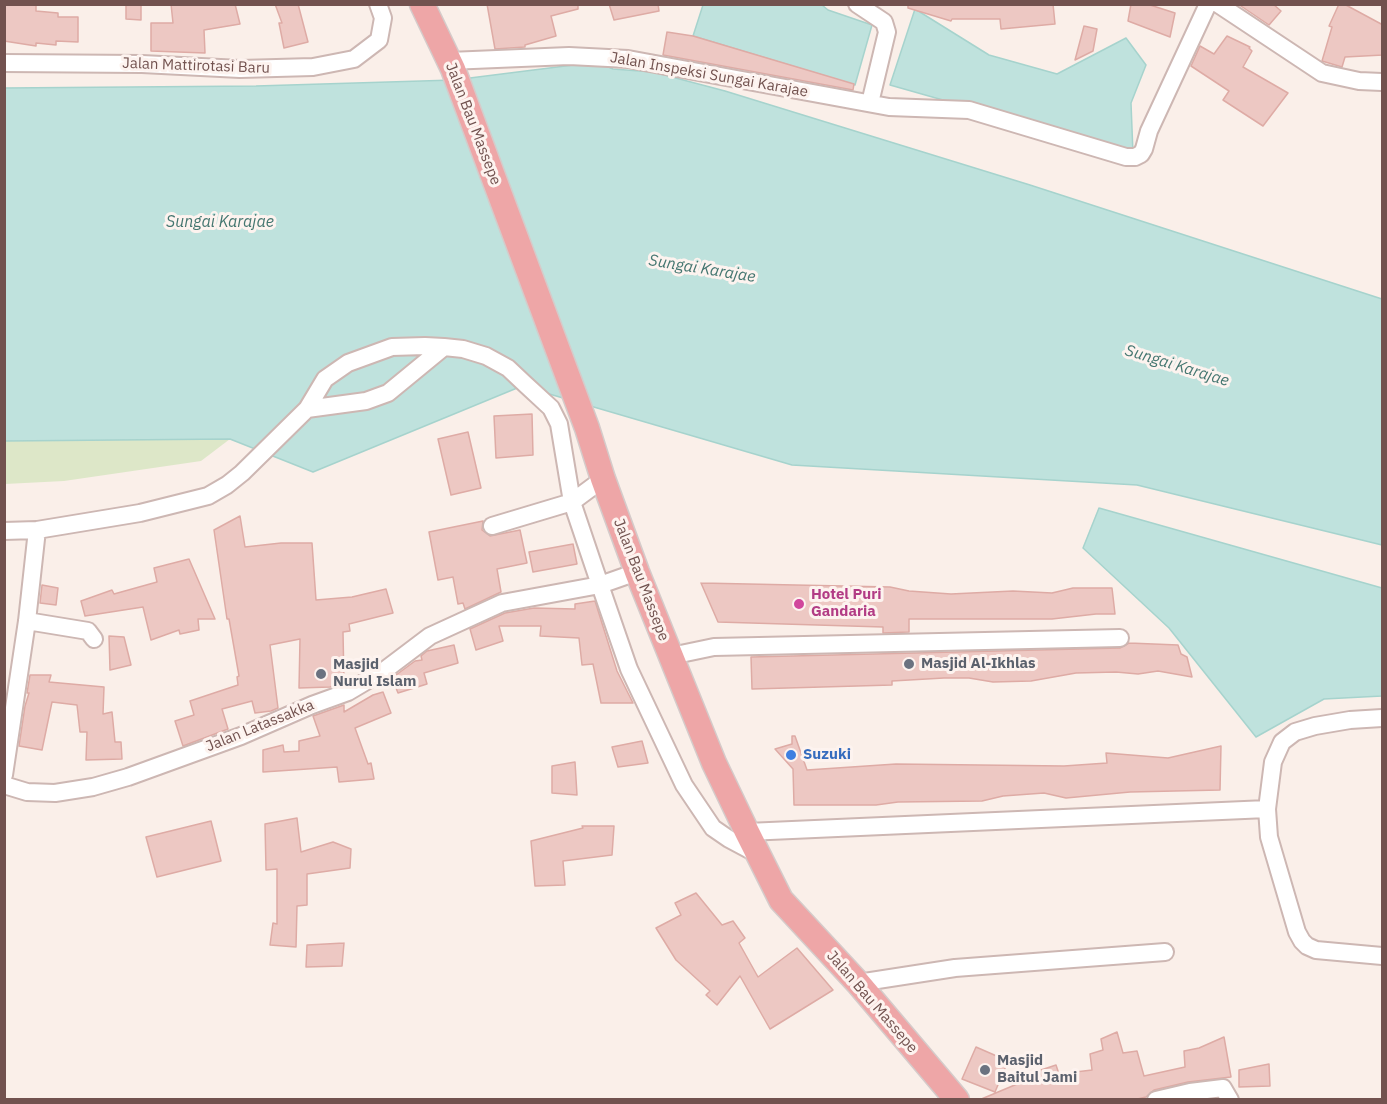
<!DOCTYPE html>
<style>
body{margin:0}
#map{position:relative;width:1387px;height:1104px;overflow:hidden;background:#faefe9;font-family:"IBM Plex Sans",sans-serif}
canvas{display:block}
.frame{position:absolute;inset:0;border:6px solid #72524f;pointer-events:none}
</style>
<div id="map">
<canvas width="1387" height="1104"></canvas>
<div class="frame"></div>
</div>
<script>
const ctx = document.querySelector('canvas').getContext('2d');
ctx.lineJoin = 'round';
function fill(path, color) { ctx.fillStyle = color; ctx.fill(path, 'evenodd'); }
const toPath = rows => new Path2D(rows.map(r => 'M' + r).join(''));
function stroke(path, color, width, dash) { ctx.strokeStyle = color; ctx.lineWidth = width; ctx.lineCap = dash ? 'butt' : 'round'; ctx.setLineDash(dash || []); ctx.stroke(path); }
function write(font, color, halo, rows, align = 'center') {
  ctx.font = font + ' "IBM Plex Sans",sans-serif'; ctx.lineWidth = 6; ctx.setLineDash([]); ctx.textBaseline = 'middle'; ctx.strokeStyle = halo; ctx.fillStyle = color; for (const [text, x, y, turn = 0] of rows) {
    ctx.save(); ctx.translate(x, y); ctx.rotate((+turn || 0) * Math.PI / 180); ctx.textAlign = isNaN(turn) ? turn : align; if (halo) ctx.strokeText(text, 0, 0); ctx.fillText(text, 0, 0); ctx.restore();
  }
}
const green = toPath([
 [230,439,201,461,64,481,5,484,5,441]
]);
const water = toPath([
 [703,5,822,5,828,10,872,25,855,85,693,36,703,5],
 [915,9,989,55,1057,74,1126,38,1146,65,1131,103,1133,154,890,85,915,9],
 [597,62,613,69,653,72,725,91,1030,185,1382,299,1382,545,1137,485,792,465,522,386,313,472,230,439,5,441,4,88,256,86,454,80,597,62],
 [1099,508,1382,588,1382,696,1324,699,1256,737,1169,628,1083,548,1099,508]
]);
const building = toPath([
 [36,4,36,11,58,13,58,17,78,17,78,42,56,41,56,45,36,43,36,46,4,41,4,5,36,4],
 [126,4,141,4,141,20,126,19,126,4],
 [171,4,235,4,240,24,204,30,205,53,151,51,151,23,173,23,171,4],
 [275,4,298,4,308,42,284,48,279,23,282,23,275,4],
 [487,4,578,4,578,9,551,16,556,36,525,45,525,47,495,49,487,4],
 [609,4,658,4,659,11,614,20,609,4],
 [908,4,1053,4,1055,24,1001,29,1000,19,952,19,951,21,908,8,908,4],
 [1131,4,1147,4,1175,13,1170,37,1128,21,1131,4],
 [1238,4,1273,4,1281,11,1269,25,1238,4],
 [1339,4,1344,4,1383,25,1383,55,1345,57,1342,67,1322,61,1332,27,1329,26,1339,4],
 [1084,26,1097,29,1093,51,1075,60,1084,26],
 [667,32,693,36,854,84,853,90,663,55,667,32],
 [1227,36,1250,47,1249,48,1252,51,1243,67,1288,93,1263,126,1223,100,1229,91,1191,66,1200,46,1214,54,1227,36],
 [532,414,533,455,496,458,494,416,532,414],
 [468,432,481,488,451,495,438,439,468,432],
 [240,516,245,547,281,543,312,543,316,600,352,597,386,589,393,613,349,624,350,631,343,632,344,682,330,687,299,688,300,639,270,645,278,708,271,711,255,713,252,701,222,709,228,729,183,746,175,721,194,715,190,701,238,685,237,677,239,676,229,619,227,619,214,530,240,516],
 [483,521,482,530,490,536,520,530,527,563,497,569,501,592,465,609,463,603,458,604,453,577,438,580,429,532,483,521],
 [573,544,577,564,533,572,529,552,573,544],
 [189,559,215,619,198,619,199,630,180,634,179,630,151,640,143,607,85,616,81,601,112,590,114,594,157,582,154,568,189,559],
 [701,583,890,587,909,591,951,594,1013,591,1052,593,1073,588,1112,588,1115,614,1096,614,1052,619,909,619,909,632,883,633,883,627,718,622,701,583],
 [42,585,58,588,56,605,40,603,42,585],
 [595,601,617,671,633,703,601,703,593,664,582,665,579,638,540,636,541,626,499,626,503,641,476,650,470,629,505,613,534,608,575,609,575,604,595,601],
 [109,636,124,637,131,665,110,670,109,636],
 [1129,643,1178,645,1181,654,1187,657,1192,677,1158,671,1138,674,1116,672,1076,673,1031,681,993,682,969,678,944,678,892,681,892,685,752,689,751,657,1120,648,1129,643],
 [454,645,458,663,424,673,427,684,398,693,392,678,415,661,422,660,421,656,427,651,454,645],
 [30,675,51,675,49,682,104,687,103,714,112,712,115,742,121,742,122,759,86,760,87,732,80,732,77,705,52,702,42,750,19,746,25,706,29,693,27,693,30,675],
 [383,692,391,713,355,728,368,764,371,763,374,779,339,782,337,767,263,772,263,750,283,745,284,752,299,751,299,741,320,736,313,716,344,705,344,712,373,695,383,692],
 [792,736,795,736,807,770,896,764,1064,766,1107,763,1106,753,1168,758,1221,746,1220,790,1130,792,1066,798,1044,793,1003,796,982,801,898,802,876,805,794,805,793,769,775,749,792,744,792,736],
 [642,741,648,763,618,767,612,747,642,741],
 [575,762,577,795,552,793,552,766,575,762],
 [297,818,301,852,333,842,351,849,350,868,307,874,307,905,297,906,296,947,270,945,273,923,277,924,277,869,266,870,265,824,297,818],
 [211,821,221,861,157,877,146,837,211,821],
 [582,826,614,826,612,855,563,861,565,885,535,886,531,841,583,828,582,826],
 [696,893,722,925,733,921,745,938,739,943,758,977,797,948,833,990,770,1029,740,976,717,1005,706,995,710,991,676,960,656,928,681,915,675,903,696,893],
 [344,943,342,966,306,967,307,945,344,943],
 [1117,1032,1123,1053,1137,1051,1144,1076,1185,1067,1184,1051,1199,1048,1224,1037,1231,1077,1188,1082,1154,1090,1146,1097,1133,1100,979,1100,1041,1074,1041,1070,1056,1065,1059,1074,1092,1070,1090,1054,1103,1050,1101,1039,1117,1032],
 [976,1047,1008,1061,995,1092,962,1079,976,1047],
 [1269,1064,1270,1086,1239,1087,1239,1070,1269,1064]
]);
const minor = toPath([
 [857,4,884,22,887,32,870,103],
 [1218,4,1322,73,1359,81,1382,82],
 [449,61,569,56,628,59,889,107,969,110,1126,157,1135,157,1141,154,1144,149,1149,131,1208,4],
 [4,63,142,64,240,69,313,67,354,59,379,40,383,18,378,4],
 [307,409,366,401,388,393,444,347],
 [492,526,572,502,603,479],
 [4,531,37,530,140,513,208,496,227,485,242,473,307,409,325,379,348,363,392,347,425,346,444,347,463,349,486,356,508,368,525,384,551,408,559,424,572,502,600,585,629,669,684,785,713,828,729,839,759,855],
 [27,621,88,631,94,639],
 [671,656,714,647,1120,638],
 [1382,718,1350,720,1315,726,1295,732,1282,742,1273,762,1267,809,1269,837,1297,932,1302,941,1307,946,1316,950,1382,956],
 [4,775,27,621,37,530],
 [4,785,27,792,55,793,93,787,128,777,241,736,312,705,348,692,385,670,430,636,502,603,600,585,637,572],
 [747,832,1267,809],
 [858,983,955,968,1165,952],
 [1156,1100,1190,1092,1223,1088,1230,1100]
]);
const highway = toPath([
 [422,4,453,69,587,428,603,479,637,572,714,763,747,832,781,900,858,983,957,1100]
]);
const markers = [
 [799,604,6,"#d1479c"],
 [909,664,6,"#6b7280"],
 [321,674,6,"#6b7280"],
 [791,755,6,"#3f7fe0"],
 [985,1070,6,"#6b7280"]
];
const streetNames = [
 ["Jalan Mattirotasi Baru",196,66,2],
 ["Jalan Inspeksi Sungai Karajae",709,75,10],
 ["Jalan Bau Massepe",473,124,69],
 ["Jalan Bau Massepe",641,580,69],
 ["Jalan Latassakka",260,726,-22],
 ["Jalan Bau Massepe",872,1002,49]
];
const hotelNames = [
 ["Hotel Puri",811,595],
 ["Gandaria",811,612]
];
const worshipNames = [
 ["Masjid Al-Ikhlas",921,664],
 ["Masjid",333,665],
 ["Nurul Islam",333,682],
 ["Masjid",997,1061],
 ["Baitul Jami",997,1078]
];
const shopNames = [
 ["Suzuki",803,755]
];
const waterNames = [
 ["Sungai Karajae",220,222],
 ["Sungai Karajae",702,269,9],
 ["Sungai Karajae",1177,366,17]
];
fill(green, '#dde7c8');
fill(water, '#bfe2dd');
stroke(water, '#a6d3cd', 1.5);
fill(building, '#edc8c3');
stroke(building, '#deaba5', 1.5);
stroke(minor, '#cdb7b3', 20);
stroke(highway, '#d5cbca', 27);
stroke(minor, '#fff', 16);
stroke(highway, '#eea6a7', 24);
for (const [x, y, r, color] of markers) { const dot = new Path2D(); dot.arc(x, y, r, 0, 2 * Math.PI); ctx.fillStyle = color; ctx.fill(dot); stroke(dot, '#fdf3ef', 2); }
write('15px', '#72524f', '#fdf3ef', streetNames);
write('bold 15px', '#b23c85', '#fdf3ef', hotelNames, 'left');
write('bold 15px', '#5b616d', '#fdf3ef', worshipNames, 'left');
write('bold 15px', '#366cbe', '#fdf3ef', shopNames, 'left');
write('italic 16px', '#447670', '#fdf3ef', waterNames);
</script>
